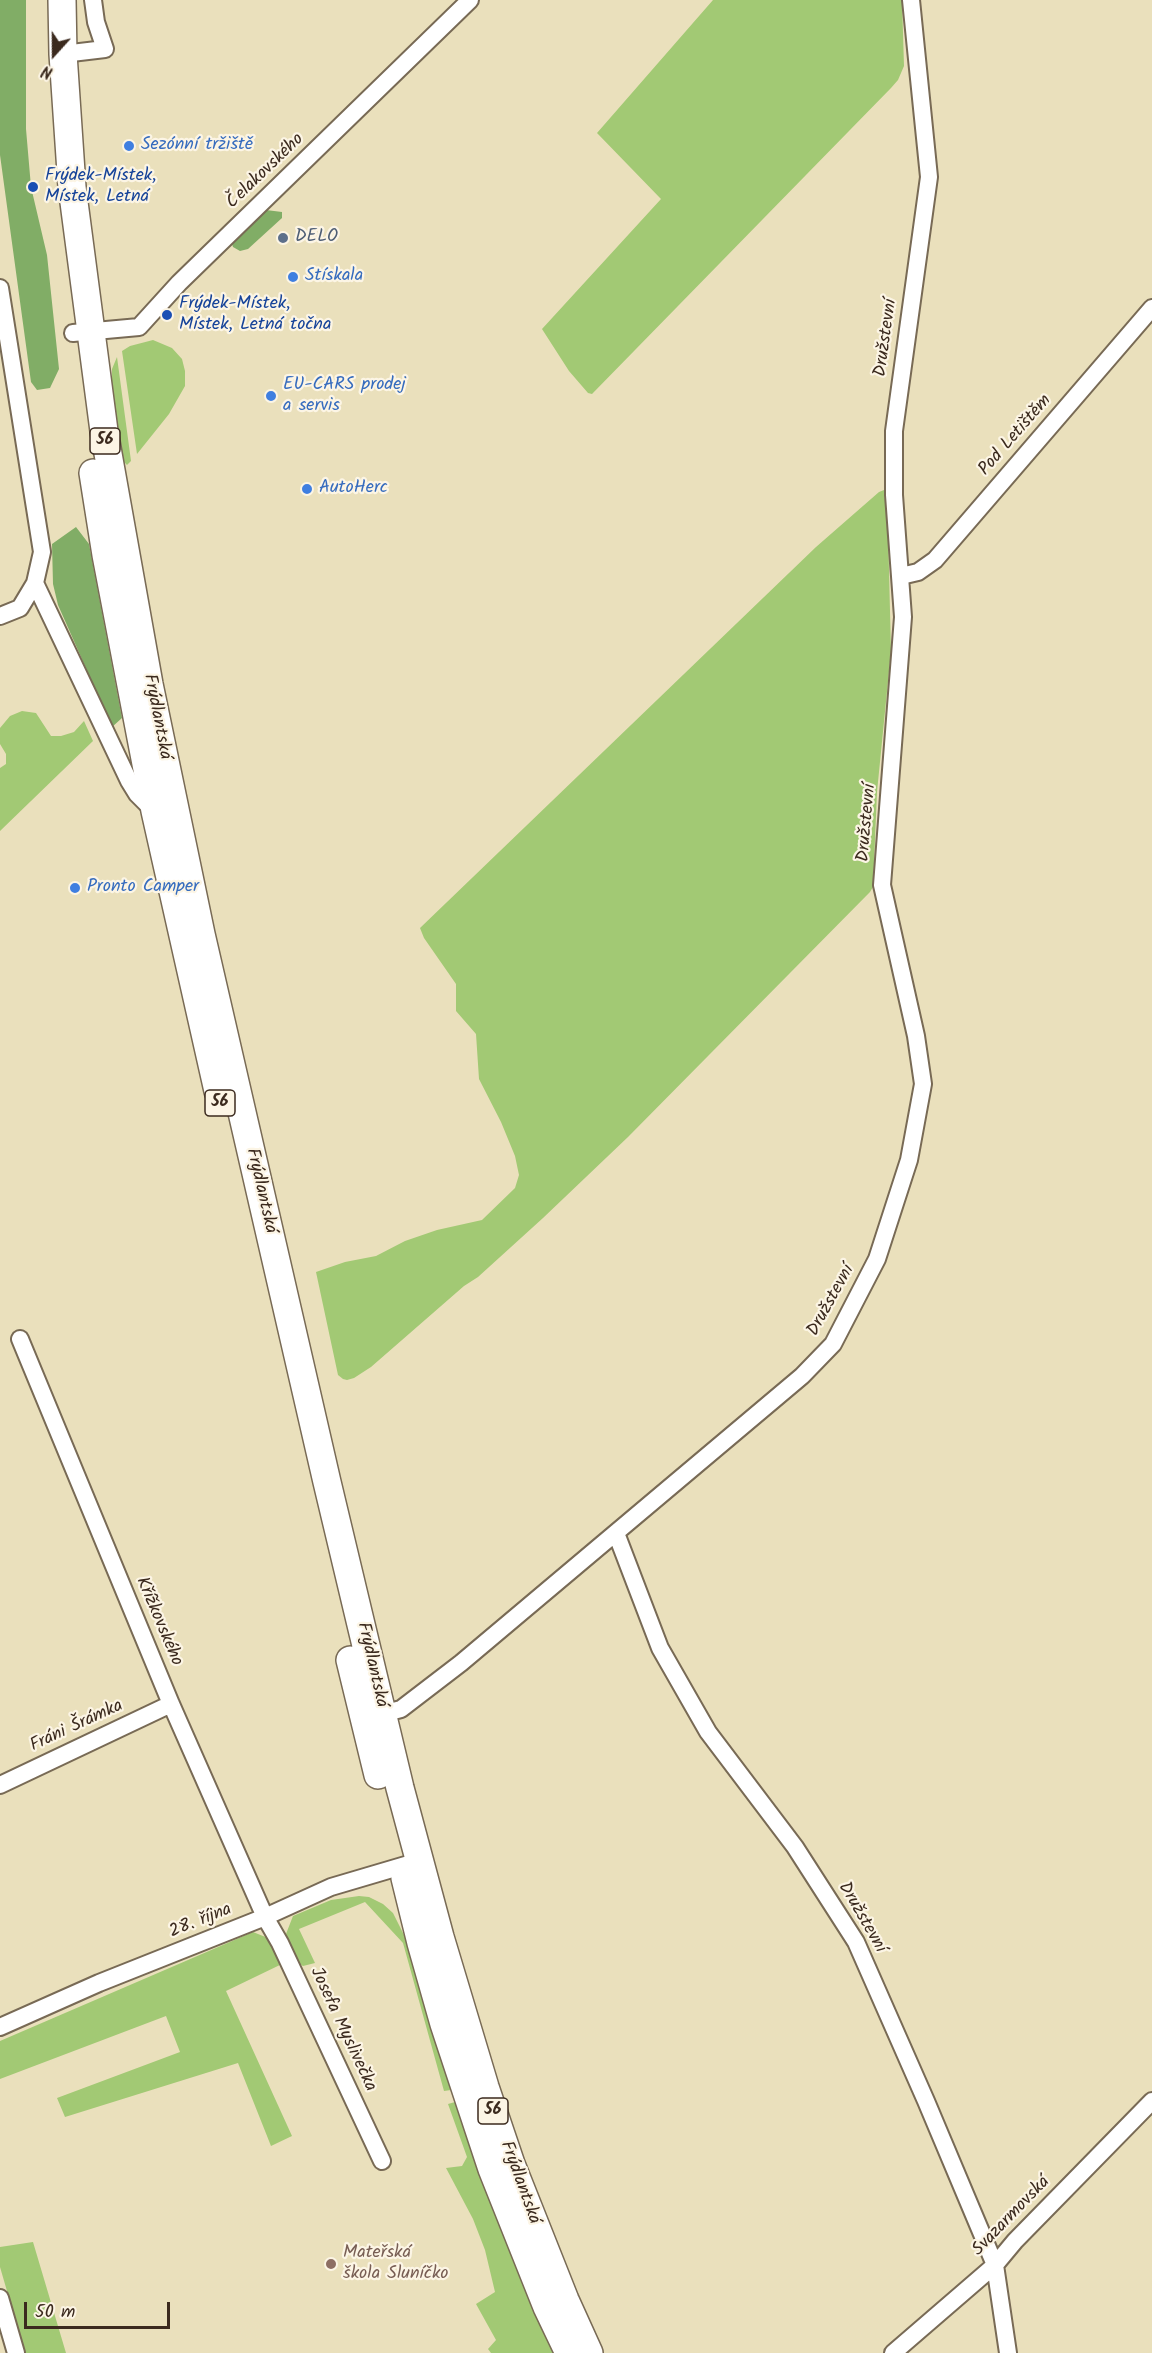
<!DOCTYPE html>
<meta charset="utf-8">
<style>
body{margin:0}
#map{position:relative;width:1152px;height:2353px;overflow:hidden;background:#eae0bc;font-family:Kalam,sans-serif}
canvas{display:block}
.north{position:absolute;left:24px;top:24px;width:60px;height:60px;-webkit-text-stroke:4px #fcf5e5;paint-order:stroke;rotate:201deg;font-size:16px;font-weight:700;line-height:24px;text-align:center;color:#3b2a1e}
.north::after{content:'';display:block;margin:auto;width:21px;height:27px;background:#3b2a1e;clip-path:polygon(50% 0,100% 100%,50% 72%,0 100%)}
.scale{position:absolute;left:24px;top:2302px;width:146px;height:27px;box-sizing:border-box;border:3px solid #3b2a1e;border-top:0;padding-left:8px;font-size:18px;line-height:21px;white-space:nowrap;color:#3b2a1e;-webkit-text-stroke:4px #fcf5e5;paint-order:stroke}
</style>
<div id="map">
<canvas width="1152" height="2353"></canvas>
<div class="north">N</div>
<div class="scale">50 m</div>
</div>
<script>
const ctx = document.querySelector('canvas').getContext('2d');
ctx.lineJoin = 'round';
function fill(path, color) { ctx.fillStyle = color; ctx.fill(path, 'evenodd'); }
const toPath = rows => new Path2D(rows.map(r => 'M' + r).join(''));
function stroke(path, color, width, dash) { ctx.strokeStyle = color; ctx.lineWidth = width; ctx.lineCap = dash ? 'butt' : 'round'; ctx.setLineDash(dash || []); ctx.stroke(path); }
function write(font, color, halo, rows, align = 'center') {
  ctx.font = font + ' Kalam,sans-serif'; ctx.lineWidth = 4.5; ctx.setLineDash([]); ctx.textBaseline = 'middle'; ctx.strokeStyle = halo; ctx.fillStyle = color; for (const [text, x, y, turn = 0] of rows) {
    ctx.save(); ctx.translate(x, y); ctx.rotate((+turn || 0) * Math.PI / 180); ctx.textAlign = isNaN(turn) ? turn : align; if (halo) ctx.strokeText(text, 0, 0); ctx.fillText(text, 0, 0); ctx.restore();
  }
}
const green = toPath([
 [713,0,902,0,904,66,898,80,891,88,592,394,588,393,569,371,542,329,661,199,597,133],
 [153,340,172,348,182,359,185,371,185,386,169,414,137,454,122,351,130,346],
 [117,357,131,461,127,465,123,461,112,389,112,369],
 [884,490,888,530,891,651,877,792,873,887,870,892,628,1137,543,1218,478,1277,464,1286,371,1367,354,1378,347,1380,343,1379,338,1375,316,1272,345,1262,376,1256,405,1241,437,1230,482,1220,515,1188,519,1175,515,1156,501,1122,479,1079,476,1034,456,1011,456,984,424,938,420,928,816,547,879,492],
 [22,711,36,713,51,736,61,736,74,732,84,721,93,741,0,831,0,768,6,764,6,754,0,744,0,728,10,716],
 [359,1896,369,1897,383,1904,393,1913,405,1937,451,2090,444,2091,403,1943,365,1902,299,1929,315,1963,303,1966,294,1960,286,1934,293,1916,331,1900],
 [253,1932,273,1940,284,1963,226,1991,292,2136,271,2146,238,2063,65,2117,57,2098,180,2052,166,2016,0,2079,0,2041],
 [455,2102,483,2174,557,2353,491,2353,488,2349,496,2340,476,2304,495,2292,485,2250,473,2219,446,2168,462,2166,467,2157,448,2104],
 [33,2242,66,2353,25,2353,0,2267,0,2247]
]);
const forest = toPath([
 [0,0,26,0,26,129,31,187,47,255,59,369,50,388,37,390,31,382,0,155],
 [266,210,282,212,282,218,248,249,240,251,233,247,232,244],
 [76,527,89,544,122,718,112,727,58,605,53,584,52,544]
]);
const street = toPath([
 [63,54,105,49,96,22,93,0],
 [0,288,42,552,35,583,20,608,0,616],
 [73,333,139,327,179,283,470,0],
 [901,576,918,572,935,560,1152,308],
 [35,583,129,781,137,794,153,810],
 [20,1339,171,1704,265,1917,280,1943,382,2161],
 [616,1533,660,1648,708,1732,795,1847,856,1942,926,2101,995,2265,1008,2353],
 [382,1714,401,1709,461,1663,802,1376,833,1344,877,1259,909,1160,923,1084,916,1036,882,885,903,617,894,495,894,431,929,177,911,0],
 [0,1785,171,1704],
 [0,2027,99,1983,265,1917,331,1887,419,1861],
 [0,2298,16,2353],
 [893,2353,995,2265,1015,2241,1152,2101]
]);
const primary = toPath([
 [62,0,63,54,72,187,104,431,149,684,201,934,327,1482,400,1788,440,1937,485,2087,511,2164,565,2300,589,2353],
 [93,473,106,555,155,811,218,1091],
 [350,1660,378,1775],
 [405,1878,421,1943,444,2024,492,2169,547,2307,569,2353]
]);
const markers = [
 [129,146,6,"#3f7fe0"],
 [33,187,6,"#1a4fb4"],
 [283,238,6,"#5c6f8a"],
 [293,277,6,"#3f7fe0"],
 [167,315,6,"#1a4fb4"],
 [271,396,6,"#3f7fe0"],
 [307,489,6,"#3f7fe0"],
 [75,888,6,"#3f7fe0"],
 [331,2264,6,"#8d6e63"]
];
const shields = [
 [105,441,30],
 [220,1103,30],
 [493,2111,30]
];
const shieldNames = [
 ["56",105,441],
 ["56",220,1103],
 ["56",493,2111]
];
const shopNames = [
 ["Sezónní tržiště",141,146],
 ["Stískala",305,277],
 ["EU-CARS prodej",283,386],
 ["a servis",283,407],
 ["AutoHerc",319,489],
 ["Pronto Camper",87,888]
];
const streetNames = [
 ["Čelakovského",266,172,-44],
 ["Družstevní",887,338,-82],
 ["Pod Letištěm",1016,436,-49],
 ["Frýdlantská",156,717,79],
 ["Družstevní",868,823,-85],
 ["Frýdlantská",260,1191,77],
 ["Družstevní",832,1301,-61],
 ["Křížkovského",158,1622,67],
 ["Frýdlantská",371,1665,77],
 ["Fráni Šrámka",77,1727,-25],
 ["Družstevní",861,1918,60],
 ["28. října",201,1922,-22],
 ["Josefa Myslivečka",342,2030,65],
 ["Frýdlantská",519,2183,70],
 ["Svazarmovská",1012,2217,-46]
];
const transitNames = [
 ["Frýdek-Místek,",45,177],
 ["Místek, Letná",45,198],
 ["Frýdek-Místek,",179,305],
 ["Místek, Letná točna",179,326]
];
const serviceNames = [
 ["DELO",295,238]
];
const educationNames = [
 ["Mateřská",343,2254],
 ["škola Sluníčko",343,2275]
];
fill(green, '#a2c974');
fill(forest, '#81ad66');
stroke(street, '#786a55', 20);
stroke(primary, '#786a55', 30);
stroke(street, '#fff', 16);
stroke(primary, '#fff', 27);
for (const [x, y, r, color] of markers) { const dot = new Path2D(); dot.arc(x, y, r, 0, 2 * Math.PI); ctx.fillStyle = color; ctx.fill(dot); stroke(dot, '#fcf5e5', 2); }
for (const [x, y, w] of shields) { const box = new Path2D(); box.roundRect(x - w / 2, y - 13, w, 26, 4.5); ctx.fillStyle = '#fcf5e5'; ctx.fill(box); stroke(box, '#3b2a1e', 1.5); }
write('bold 16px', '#3b2a1e', null, shieldNames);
write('18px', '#366cbe', '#fcf5e5', shopNames, 'left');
write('18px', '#3b2a1e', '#fcf5e5', streetNames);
write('18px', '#164399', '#fcf5e5', transitNames, 'left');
write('18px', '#4e5e75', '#fcf5e5', serviceNames, 'left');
write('18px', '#785e54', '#fcf5e5', educationNames, 'left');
</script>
